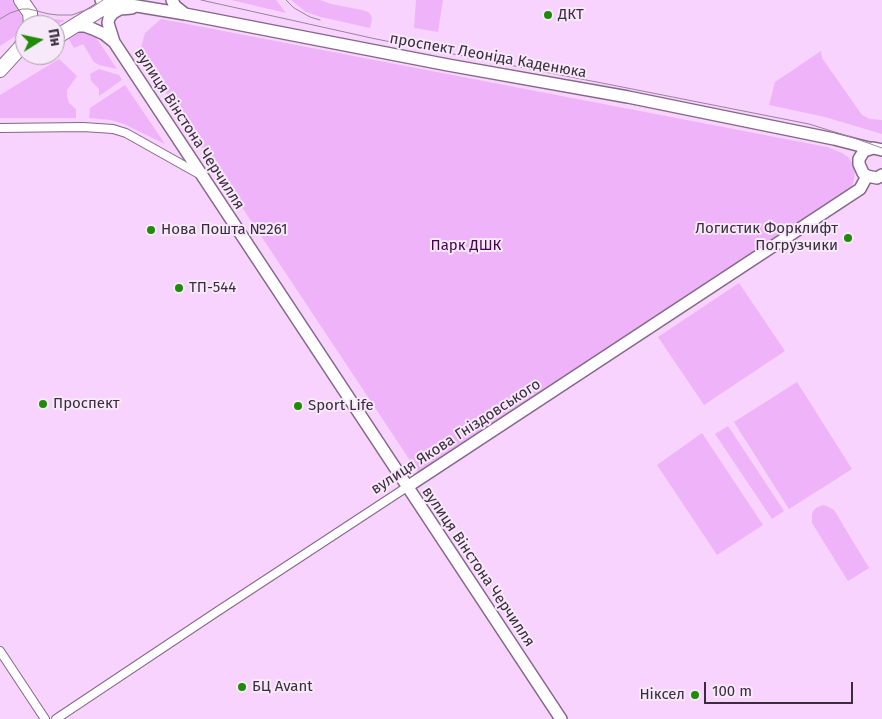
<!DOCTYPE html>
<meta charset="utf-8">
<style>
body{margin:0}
#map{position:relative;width:882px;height:719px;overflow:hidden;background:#f7d3fd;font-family:"Fira Sans",sans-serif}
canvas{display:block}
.north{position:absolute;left:15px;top:15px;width:50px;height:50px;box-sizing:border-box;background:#f7e9fa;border:1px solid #ab9dae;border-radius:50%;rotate:80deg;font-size:14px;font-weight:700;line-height:20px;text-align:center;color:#3a2c3c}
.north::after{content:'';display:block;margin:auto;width:18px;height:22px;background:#208b08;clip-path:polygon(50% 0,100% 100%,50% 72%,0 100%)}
.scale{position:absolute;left:704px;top:682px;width:149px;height:22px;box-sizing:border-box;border:2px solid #3a2c3c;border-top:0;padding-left:6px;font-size:15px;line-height:18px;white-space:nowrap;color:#3a2c3c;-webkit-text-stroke:4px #f7e9fa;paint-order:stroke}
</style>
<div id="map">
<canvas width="882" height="719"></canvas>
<div class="north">Пн</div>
<div class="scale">100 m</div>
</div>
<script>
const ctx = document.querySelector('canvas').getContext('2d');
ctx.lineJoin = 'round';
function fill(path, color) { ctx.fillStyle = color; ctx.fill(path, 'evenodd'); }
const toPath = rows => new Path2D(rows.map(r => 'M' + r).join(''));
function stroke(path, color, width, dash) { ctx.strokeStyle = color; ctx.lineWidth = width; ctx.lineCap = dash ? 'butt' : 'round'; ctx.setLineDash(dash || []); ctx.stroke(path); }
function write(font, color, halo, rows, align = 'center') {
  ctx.font = font + ' "Fira Sans",sans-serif'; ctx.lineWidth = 4; ctx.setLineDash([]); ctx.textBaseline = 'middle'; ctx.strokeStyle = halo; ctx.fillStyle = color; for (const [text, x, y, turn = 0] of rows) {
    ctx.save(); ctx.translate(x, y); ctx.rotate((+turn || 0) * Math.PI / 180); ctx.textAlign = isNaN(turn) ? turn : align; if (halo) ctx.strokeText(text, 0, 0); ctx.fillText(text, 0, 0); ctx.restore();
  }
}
const green = toPath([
 [0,0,13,0,21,15,23,22,20,30,14,37,0,46],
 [231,0,276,0,286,13],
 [291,0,320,0,331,4,362,10,368,12,371,15,372,19,370,28,321,17,306,12],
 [416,0,443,0,438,32,414,28],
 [38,17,50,19,65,20,55,26,40,25,39,18],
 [161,19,827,147,842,153,848,157,853,164,855,171,854,179,852,186,846,191,419,474,141,55,140,51,145,33],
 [75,31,83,31,95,36,117,69,99,65,94,62,83,44,74,48,67,36],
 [821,51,822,58,862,115,870,119,882,120,882,134,825,117,769,105,775,82],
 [59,59,77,76,67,90,67,96,69,103,76,109,76,118,0,118,0,95],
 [99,69,119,75,122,80,99,96,99,89,91,81,90,74],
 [125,85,165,144,124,124,111,120,89,118,90,108],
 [739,283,785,351,704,405,658,337],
 [797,382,852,469,789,509,734,422],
 [728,426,784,511,772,519,715,434],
 [702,433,763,525,717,555,657,465],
 [823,505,827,506,834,510,869,568,848,581,812,523,812,515,813,511,816,508]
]);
const street = toPath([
 [0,128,83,127,113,129,126,133,199,174],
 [0,651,45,719],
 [56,719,215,613,407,487]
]);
const secondary = toPath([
 [101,0,185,14,448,65,628,97,834,139,869,148],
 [172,0,175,6,185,14],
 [74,26,85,26,93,29,104,34,114,42,561,719],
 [114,42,108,23,109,18,113,13,120,9,132,8],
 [882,150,873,148,864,151,859,159,859,164,863,173,867,176,877,178,882,175],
 [407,487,860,189,867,176]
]);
const highway = toPath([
 [21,0,30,13,31,25],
 [55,38,116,0],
 [0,70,19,49,25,41]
]);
const tram = toPath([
 [201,0,376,39,612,85,809,124,854,138,882,148],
 [286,0,294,8,310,17,320,20],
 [0,19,10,13,22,9,29,9,49,14,58,15,72,15,91,8,103,0]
]);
const markers = [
 [548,15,5,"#208b08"],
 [151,230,5,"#208b08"],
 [848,238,5,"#208b08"],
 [179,288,5,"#208b08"],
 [43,404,5,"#208b08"],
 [298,406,5,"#208b08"],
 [242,687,5,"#208b08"],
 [695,695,5,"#208b08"]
];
const poiNames = [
 ["ДКТ",558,15],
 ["Логистик Форклифт",838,229,"right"],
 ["Погрузчики",838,246,"right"],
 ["Нова Пошта №261",161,230],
 ["ТП-544",189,288],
 ["Проспект",53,404],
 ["Sport Life",308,406],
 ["БЦ Avant",252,687],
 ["Ніксел",685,695,"right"]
];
const streetNames = [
 ["проспект Леоніда Каденюка",488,56,10],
 ["вулиця Вінстона Черчилля",189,129,57],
 ["вулиця Якова Гніздовського",456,437,-33],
 ["вулиця Вінстона Черчилля",478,567,56]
];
const parkNames = [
 ["Парк ДШК",466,246]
];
fill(green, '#efb3fa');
stroke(street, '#86668c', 10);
stroke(secondary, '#86668c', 14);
stroke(highway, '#86668c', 16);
stroke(street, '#fff', 8);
stroke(secondary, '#fff', 11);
stroke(highway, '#fff', 14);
stroke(tram, '#9b829f', 1);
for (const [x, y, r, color] of markers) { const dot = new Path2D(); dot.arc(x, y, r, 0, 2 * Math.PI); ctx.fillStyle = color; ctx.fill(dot); stroke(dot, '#f7e9fa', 2); }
write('15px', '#3a2c3c', '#f7e9fa', poiNames, 'left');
write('15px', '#3a2c3c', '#f7e9fa', streetNames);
write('15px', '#460351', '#f7e9fa', parkNames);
</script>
